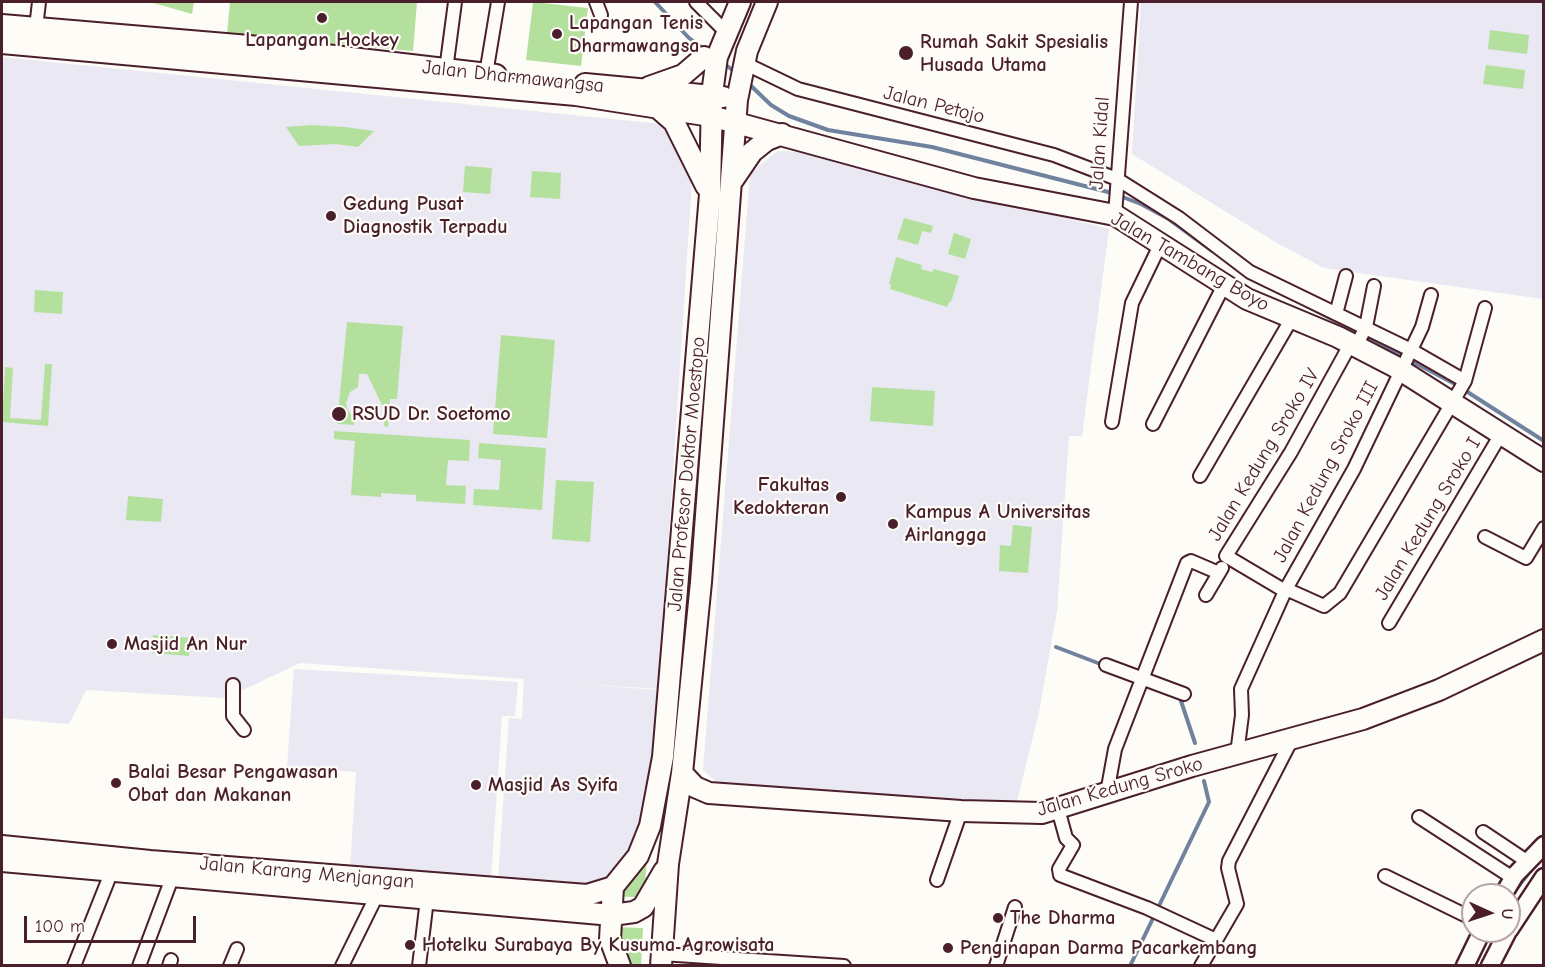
<!DOCTYPE html>
<style>
body{margin:0}
#map{position:relative;width:1545px;height:967px;overflow:hidden;background:#fdfcf7;font-family:"Comic Neue",sans-serif}
canvas{display:block}
.frame{position:absolute;inset:0;border:3px solid #4a1f2b;pointer-events:none}
.north{position:absolute;left:1461px;top:883px;width:60px;height:60px;box-sizing:border-box;background:#fdfcf7;border:2px solid #b5a4a5;border-radius:50%;rotate:93deg;font-size:16px;font-weight:700;line-height:24px;text-align:center;color:#4a1f2b}
.north::after{content:'';display:block;margin:auto;width:21px;height:27px;background:#4a1f2b;clip-path:polygon(50% 0,100% 100%,50% 72%,0 100%)}
.scale{position:absolute;left:24px;top:916px;width:172px;height:27px;box-sizing:border-box;border:3px solid #4a1f2b;border-top:0;padding-left:8px;font-size:18px;line-height:21px;white-space:nowrap;color:#4a1f2b;-webkit-text-stroke:4px #fdfcf7;paint-order:stroke}
</style>
<div id="map">
<canvas width="1545" height="967"></canvas>
<div class="frame"></div>
<div class="north">U</div>
<div class="scale">100 m</div>
</div>
<script>
const ctx = document.querySelector('canvas').getContext('2d');
ctx.lineJoin = 'round';
function fill(path, color) { ctx.fillStyle = color; ctx.fill(path, 'evenodd'); }
const toPath = rows => new Path2D(rows.map(r => 'M' + r).join(''));
function stroke(path, color, width, dash) { ctx.strokeStyle = color; ctx.lineWidth = width; ctx.lineCap = dash ? 'butt' : 'round'; ctx.setLineDash(dash || []); ctx.stroke(path); }
function write(font, color, halo, rows, align = 'center') {
  ctx.font = font + ' "Comic Neue",sans-serif'; ctx.lineWidth = 4.5; ctx.setLineDash([]); ctx.textBaseline = 'middle'; ctx.strokeStyle = halo; ctx.fillStyle = color; for (const [text, x, y, turn = 0] of rows) {
    ctx.save(); ctx.translate(x, y); ctx.rotate((+turn || 0) * Math.PI / 180); ctx.textAlign = isNaN(turn) ? turn : align; if (halo) ctx.strokeText(text, 0, 0); ctx.fillText(text, 0, 0); ctx.restore();
  }
}
const built = toPath([
 [1141,2,1543,2,1543,299,1324,268,1277,243,1132,154],
 [2,57,661,124,674,132,693,165,659,689,567,683,658,690,648,826,620,870,592,888,498,880,509,718,522,719,524,679,300,663,226,698,86,690,69,724,2,718],
 [777,151,807,152,1109,229,1082,436,1069,436,1057,611,1039,712,1016,805,716,782,703,770,750,174],
 [294,669,518,682,515,716,502,716,491,879,350,869,356,772,287,766]
]);
const green = toPath([
 [150,2,194,2,192,14],
 [230,2,417,2,413,51,227,34],
 [533,2,588,8,581,66,526,60],
 [1490,30,1529,35,1527,54,1488,49],
 [1486,65,1525,70,1523,89,1483,84],
 [311,125,345,127,374,131,358,147,336,144,299,146,286,127],
 [465,166,492,168,490,194,463,192],
 [532,171,561,173,560,199,530,197],
 [904,218,933,226,931,233,922,231,918,245,897,239],
 [954,233,971,239,965,259,948,254],
 [896,257,922,265,921,269,932,272,934,269,959,276,951,302,949,302,947,307,890,289,891,285,889,284],
 [35,290,63,292,62,314,34,312],
 [347,322,403,326,397,399,390,399,388,427,384,426,385,411,367,374,359,374,358,387,350,392,346,403,348,411,355,418,354,425,337,424],
 [501,335,555,340,547,438,493,434],
 [45,364,52,364,48,426,2,422,5,367,13,368,10,418,41,420],
 [872,387,935,391,933,426,870,421],
 [334,431,470,440,469,461,448,460,446,485,466,486,465,504,416,501,416,495,381,493,381,497,351,495,355,441,334,439],
 [479,443,546,448,542,510,473,505,474,489,499,490,501,460,478,458],
 [556,480,594,482,590,542,552,539],
 [128,496,163,499,161,522,126,520],
 [1013,525,1032,527,1028,573,999,571,1000,545,1011,546],
 [153,635,191,638,189,656,152,653],
 [647,856,644,898,615,896],
 [613,927,643,928,641,965,630,965,612,938]
]);
const stream = toPath([
 [655,2,689,38,704,49],
 [722,62,735,72],
 [748,83,771,105,789,116,828,130,932,147,1112,193,1141,204,1167,218,1212,251],
 [1307,306,1455,384,1544,441],
 [1056,647,1103,665],
 [1179,695,1195,743],
 [1514,892,1535,865],
 [1130,966,1209,802,1204,781]
]);
const street = toPath([
 [596,2,601,15],
 [696,2,726,32],
 [36,28,39,2],
 [744,63,798,89,1054,155,1117,179,1179,218,1250,272,1411,350,1465,381],
 [446,70,455,2],
 [486,74,498,2],
 [1115,215,1131,2],
 [1336,314,1346,276],
 [1356,346,1366,327,1374,286],
 [1112,422,1132,303,1161,243],
 [1153,424,1224,285],
 [1200,476,1292,318],
 [1485,537,1526,558,1544,528],
 [1286,589,1324,606,1340,593,1465,381,1485,308],
 [1285,591,1226,556,1291,452,1351,343],
 [1206,595,1222,568],
 [1389,623,1501,434],
 [1106,665,1184,694],
 [233,685,233,716,244,730],
 [1237,754,1242,715,1241,689,1286,589,1354,469,1422,327,1431,295],
 [1107,793,1115,749,1187,563,1191,561,1219,573],
 [1058,809,1066,838,1073,845,1059,869,1060,875,1147,908,1216,940],
 [1419,817,1513,878],
 [1483,832,1528,862],
 [1385,876,1473,919],
 [937,880,961,811],
 [661,954,844,966],
 [74,966,111,873],
 [139,966,172,878],
 [169,966,171,960],
 [230,966,237,949],
 [342,966,377,895],
 [419,966,427,899],
 [996,966,1015,907],
 [1201,966,1237,904,1228,868,1229,861,1292,739]
]);
const secondary = toPath([
 [1503,895,1515,875,1544,845],
 [1509,930,1544,877],
 [1465,966,1482,931],
 [1490,966,1508,931]
]);
const primary = toPath([
 [2,25,249,46,496,75],
 [2,43,576,95,711,116,974,188,1115,215,1247,299,1338,337,1394,366,1544,461],
 [585,84,723,97],
 [649,87,683,75,704,57],
 [659,109,674,122,706,186],
 [733,180,752,152,767,140,782,134],
 [682,773,695,787,709,793,961,811,1042,813,1192,766,1363,719,1439,690,1544,640],
 [2,846,150,861,587,895,613,887],
 [2,861,612,915,634,912,643,907,664,871],
 [620,966,610,939,613,887,638,856,650,826,663,757,710,194,712,94,717,57,740,2],
 [661,966,668,864,682,773,701,582,737,100,747,51,767,2]
]);
const markers = [
 [322,18,6,"#4a1f2b"],
 [557,34,6,"#4a1f2b"],
 [906,53,8,"#4a1f2b"],
 [331,216,6,"#4a1f2b"],
 [339,414,8,"#4a1f2b"],
 [841,497,6,"#4a1f2b"],
 [893,524,6,"#4a1f2b"],
 [112,644,6,"#4a1f2b"],
 [116,783,6,"#4a1f2b"],
 [476,785,6,"#4a1f2b"],
 [998,918,6,"#4a1f2b"],
 [410,945,6,"#4a1f2b"],
 [948,948,6,"#4a1f2b"]
];
const poiNames = [
 ["Lapangan Tenis",569,23],
 ["Dharmawangsa",569,46],
 ["Lapangan Hockey",322,40,"center"],
 ["Rumah Sakit Spesialis",920,42],
 ["Husada Utama",920,65],
 ["Gedung Pusat",343,204],
 ["Diagnostik Terpadu",343,227],
 ["RSUD Dr. Soetomo",352,414],
 ["Fakultas",829,485,"right"],
 ["Kedokteran",829,508,"right"],
 ["Kampus A Universitas",905,512],
 ["Airlangga",905,535],
 ["Masjid An Nur",124,644],
 ["Balai Besar Pengawasan",128,772],
 ["Obat dan Makanan",128,795],
 ["Masjid As Syifa",488,785],
 ["The Dharma",1010,918],
 ["Hotelku Surabaya By Kusuma Agrowisata",422,945],
 ["Penginapan Darma Pacarkembang",960,948]
];
const streetNames = [
 ["Jalan Dharmawangsa",513,77,6],
 ["Jalan Petojo",934,105,14],
 ["Jalan Kidal",1100,143,-86],
 ["Jalan Tambang Boyo",1190,262,30],
 ["Jalan Kedung Sroko IV",1264,455,-59],
 ["Jalan Kedung Sroko III",1326,472,-62],
 ["Jalan Profesor Doktor Moestopo",687,474,-85],
 ["Jalan Kedung Sroko I",1428,519,-59],
 ["Jalan Kedung Sroko",1120,787,-16],
 ["Jalan Karang Menjangan",307,873,5]
];
fill(built, '#e9e8f3');
fill(green, '#b4e09e');
stroke(stream, '#70829d', 4);
stroke(street, '#4a1f2b', 16);
stroke(secondary, '#4a1f2b', 21);
stroke(primary, '#4a1f2b', 24);
stroke(street, '#fdfcf7', 12);
stroke(secondary, '#fdfcf7', 16);
stroke(primary, '#fdfcf7', 20);
for (const [x, y, r, color] of markers) { const dot = new Path2D(); dot.arc(x, y, r, 0, 2 * Math.PI); ctx.fillStyle = color; ctx.fill(dot); stroke(dot, '#fdfcf7', 2); }
write('bold 20px', '#4a1f2b', '#fdfcf7', poiNames, 'left');
write('20px', '#4a1f2b', '#fdfcf7', streetNames);
</script>
